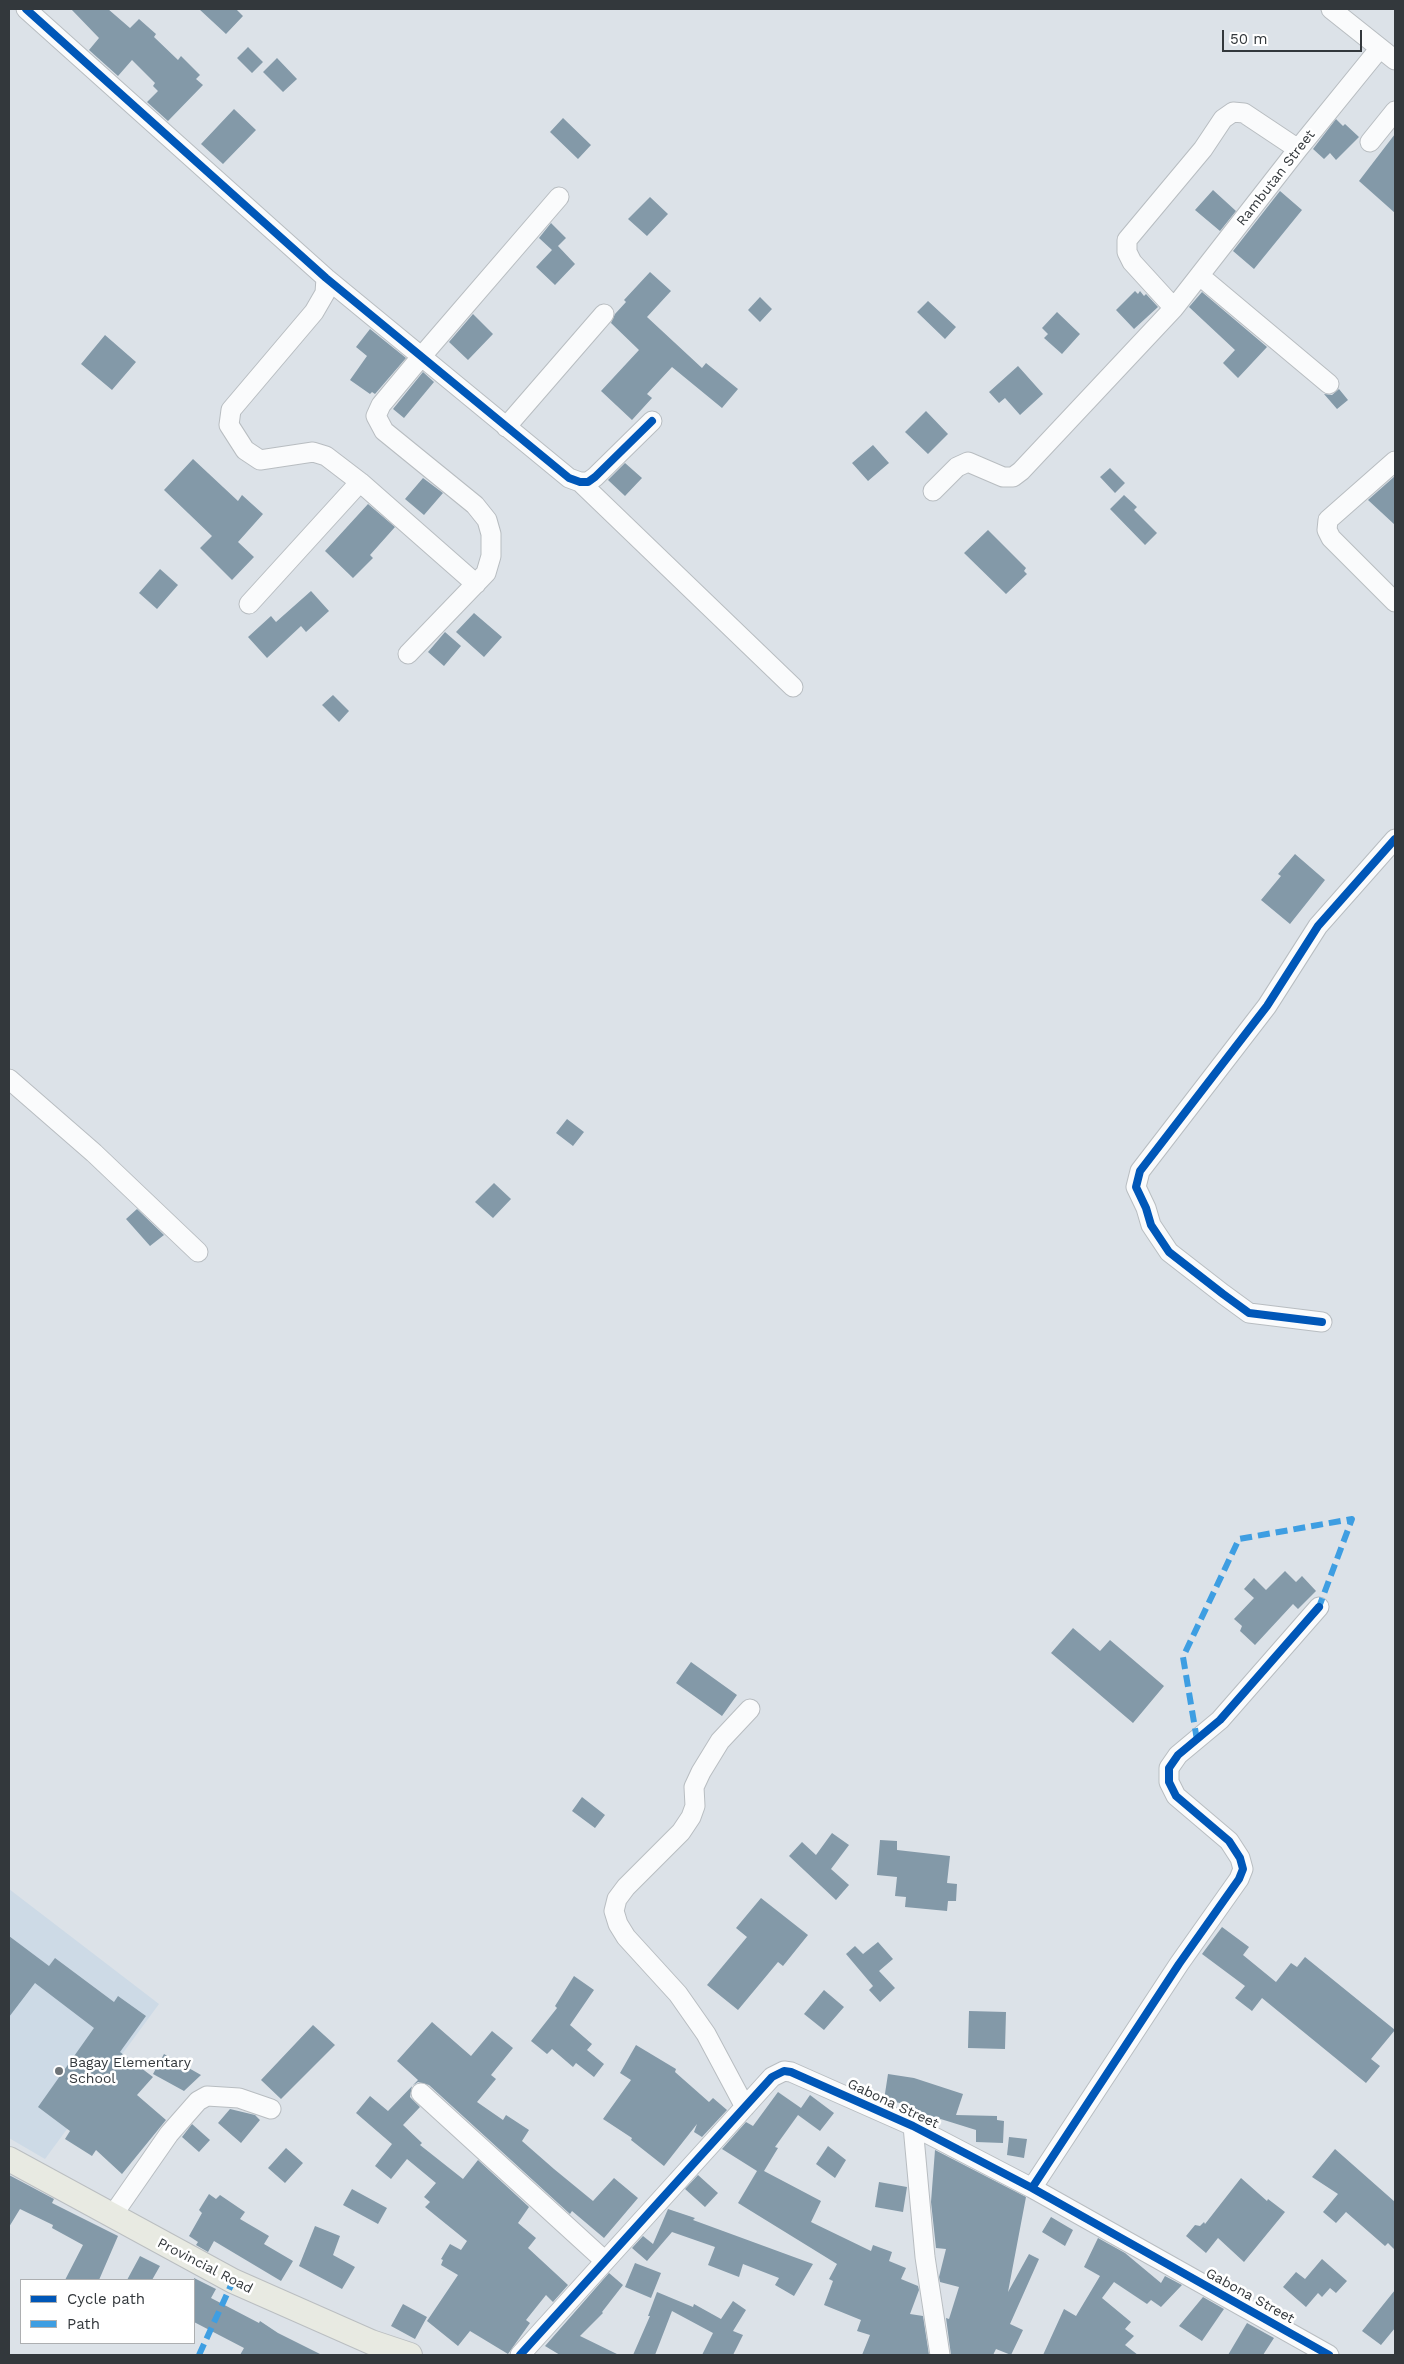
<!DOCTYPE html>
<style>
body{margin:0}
#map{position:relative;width:1404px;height:2364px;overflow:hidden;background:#dce2e8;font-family:"Work Sans",sans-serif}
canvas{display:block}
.frame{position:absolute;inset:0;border:10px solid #33383c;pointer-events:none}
.legend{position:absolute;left:20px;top:2279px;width:175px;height:65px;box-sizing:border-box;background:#fff;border:1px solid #adafb1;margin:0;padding:6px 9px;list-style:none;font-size:15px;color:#33383c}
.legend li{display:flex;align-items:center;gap:10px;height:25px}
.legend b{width:25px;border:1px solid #adafb1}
.scale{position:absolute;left:1222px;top:30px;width:140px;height:22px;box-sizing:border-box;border:2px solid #33383c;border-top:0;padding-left:6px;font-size:15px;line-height:18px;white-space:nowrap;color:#33383c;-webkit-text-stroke:4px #fff;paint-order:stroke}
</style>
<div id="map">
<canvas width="1404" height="2364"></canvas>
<div class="frame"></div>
<ul class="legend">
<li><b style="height:6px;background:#0057b8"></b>Cycle path</li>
<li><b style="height:6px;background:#3e9ee2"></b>Path</li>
</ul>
<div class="scale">50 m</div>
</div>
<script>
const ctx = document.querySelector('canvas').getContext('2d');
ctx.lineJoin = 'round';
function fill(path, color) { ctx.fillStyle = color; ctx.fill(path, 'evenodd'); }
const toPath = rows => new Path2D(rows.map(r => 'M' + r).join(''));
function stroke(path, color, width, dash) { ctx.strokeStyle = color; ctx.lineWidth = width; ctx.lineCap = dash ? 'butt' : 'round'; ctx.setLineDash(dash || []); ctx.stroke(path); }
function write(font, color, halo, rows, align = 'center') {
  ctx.font = font + ' "Work Sans",sans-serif'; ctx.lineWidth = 5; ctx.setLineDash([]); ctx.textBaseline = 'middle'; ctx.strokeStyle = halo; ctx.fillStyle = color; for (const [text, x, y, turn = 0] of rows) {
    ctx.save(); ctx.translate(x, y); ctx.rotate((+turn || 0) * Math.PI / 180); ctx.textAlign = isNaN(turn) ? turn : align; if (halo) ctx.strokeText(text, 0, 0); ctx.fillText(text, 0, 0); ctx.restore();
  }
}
const built = toPath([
 [9,1889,159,2004,45,2159,9,2138]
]);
const building = toPath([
 [71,9,108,9,130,28,139,19,156,34,154,37,178,60,181,56,200,75,196,79,203,85,168,121,147,102,158,91,153,86,155,83,132,60,118,76,89,50,99,38],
 [199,9,236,9,243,16,226,34],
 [248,47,263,62,252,73,237,58],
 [277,58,297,79,283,92,263,72],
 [234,109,256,130,223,164,201,144],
 [563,118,591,145,578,159,550,132],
 [1336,119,1343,126,1345,124,1359,137,1336,160,1330,153,1324,159,1313,149],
 [1395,134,1395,213,1359,181],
 [1213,190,1236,211,1220,231,1195,210],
 [1280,191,1302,210,1254,269,1233,251],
 [650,197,668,214,647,236,628,219],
 [551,223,566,238,558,246,575,264,555,285,536,267,552,250,539,238],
 [650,272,671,291,647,317,702,368,706,363,738,389,722,408,672,367,647,394,652,398,632,420,601,391,639,350,611,323,615,314,626,302,624,300],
 [1135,291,1138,294,1140,291,1144,296,1146,294,1158,307,1134,329,1116,310],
 [1202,292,1267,347,1238,378,1223,363,1235,350,1189,307],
 [760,297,772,309,760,322,748,310],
 [928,301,956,327,945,339,917,312],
 [1057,312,1080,334,1062,354,1044,338,1048,334,1042,328],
 [473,314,493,334,468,360,449,342],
 [370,329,406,358,375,394,372,392,370,394,350,380,367,356,356,347],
 [105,335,136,362,112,390,81,364],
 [1018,366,1043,394,1020,415,1005,398,999,403,989,392],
 [423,372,434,382,404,418,393,409],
 [1339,389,1348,400,1337,409,1324,394,1332,395],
 [926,411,948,434,928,454,905,432],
 [873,445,889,463,868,481,852,463],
 [193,459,238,501,242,495,263,514,238,542,254,557,232,580,200,548,212,536,164,490],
 [625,463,642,478,625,496,608,480],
 [1110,468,1125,483,1115,493,1100,477],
 [1395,476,1395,525,1368,500],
 [423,478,443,493,424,515,405,499],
 [1124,495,1137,507,1134,510,1157,533,1145,545,1110,509],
 [368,504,395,527,370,555,373,558,353,578,325,551],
 [988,530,1026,568,1024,571,1027,574,1006,594,964,553],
 [160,569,178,585,157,609,139,593],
 [311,591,329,611,306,632,301,626,267,658,248,637,271,616,276,622],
 [474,613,502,637,484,657,456,632],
 [445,632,461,646,444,666,428,652],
 [333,695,349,711,339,722,322,705],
 [1295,854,1325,880,1290,924,1261,900,1281,876,1278,874],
 [567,1119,584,1132,573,1146,556,1133],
 [494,1183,511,1199,493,1218,475,1202],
 [137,1209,164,1235,150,1246,126,1219],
 [1285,1571,1296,1582,1302,1576,1316,1591,1298,1609,1293,1604,1255,1645,1240,1631,1242,1626,1234,1619,1254,1598,1244,1589,1254,1578,1266,1590],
 [1073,1628,1100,1651,1110,1640,1164,1686,1133,1723,1051,1653],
 [691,1662,737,1695,722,1716,676,1683],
 [582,1797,605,1815,595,1828,572,1811],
 [832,1833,849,1845,831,1869,849,1885,836,1900,789,1856,802,1842,816,1855],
 [880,1840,897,1841,897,1850,950,1856,947,1883,957,1884,956,1901,948,1901,947,1911,905,1907,906,1897,895,1896,897,1877,877,1875],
 [761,1898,808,1935,783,1966,778,1962,738,2010,707,1985,747,1937,736,1928],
 [1222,1927,1249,1947,1243,1955,1276,1982,1291,1963,1297,1967,1305,1957,1395,2030,1371,2059,1380,2066,1366,2083,1262,1998,1252,2011,1235,1998,1245,1986,1202,1954],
 [9,1936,49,1966,55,1958,114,2002,118,1996,146,2016,120,2052,153,2077,137,2095,166,2120,122,2174,96,2150,92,2156,65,2139,70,2131,38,2107,94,2028,35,1983,9,2017],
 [878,1942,893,1959,879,1971,895,1988,880,2002,869,1990,873,1986,846,1954,855,1946,863,1954],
 [574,1976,594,1990,570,2025,592,2044,587,2050,604,2064,594,2077,576,2063,573,2067,552,2049,547,2054,531,2041,557,2008,555,2006],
 [824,1990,844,2007,824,2030,804,2014],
 [969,2011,1006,2012,1005,2049,968,2048],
 [432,2022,471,2056,492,2031,513,2048,491,2075,496,2079,477,2102,503,2120,506,2115,529,2130,522,2141,554,2169,593,2201,614,2178,638,2198,604,2238,572,2211,570,2214,429,2085,418,2082,412,2086,410,2097,420,2107,403,2125,422,2143,420,2145,463,2179,478,2160,529,2207,518,2223,536,2238,528,2248,568,2285,553,2302,546,2295,526,2320,530,2323,508,2354,470,2331,458,2346,427,2321,458,2275,441,2265,443,2260,441,2259,450,2244,461,2250,467,2241,425,2207,430,2202,424,2197,436,2183,407,2159,391,2179,375,2166,392,2144,356,2113,370,2096,388,2111,418,2080,397,2061],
 [313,2025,335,2045,281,2099,261,2080],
 [636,2045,676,2069,675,2072,709,2102,713,2098,727,2110,702,2137,694,2132,697,2124,664,2166,631,2140,632,2138,603,2119,631,2080,620,2073],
 [164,2054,201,2075,184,2091,153,2074],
 [888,2074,914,2078,963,2094,956,2115,997,2116,997,2120,1004,2121,1003,2143,976,2142,976,2130,899,2106,900,2103,884,2100],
 [778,2092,801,2108,810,2095,834,2113,820,2131,798,2115,775,2147,778,2148,764,2171,821,2201,811,2222,871,2251,873,2245,892,2252,889,2261,906,2268,901,2279,918,2286,919,2290,910,2314,923,2316,929,2355,862,2355,870,2335,857,2331,861,2320,824,2305,833,2281,829,2279,837,2264,738,2203,757,2171,722,2149,746,2122,753,2126],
 [230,2109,255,2115,260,2120,241,2143,218,2123],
 [192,2124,210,2140,199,2152,182,2137],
 [1009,2137,1027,2139,1024,2158,1007,2155],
 [828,2146,846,2160,835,2178,816,2164],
 [286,2148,303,2163,285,2183,268,2168],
 [1335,2149,1395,2202,1395,2250,1388,2243,1385,2246,1346,2212,1336,2223,1323,2212,1338,2194,1312,2177],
 [935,2150,1026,2197,1008,2292,1029,2254,1039,2259,1010,2324,1023,2330,1011,2355,996,2349,993,2355,951,2355,946,2318,949,2319,959,2287,940,2282,939,2277,946,2249,936,2248,931,2202],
 [9,2175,54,2199,52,2203,118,2236,99,2280,65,2280,83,2245,52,2228,53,2225,20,2209,9,2227],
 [698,2175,718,2193,705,2207,685,2189],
 [1241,2178,1267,2201,1268,2199,1285,2212,1244,2262,1218,2238,1206,2253,1186,2236,1195,2225,1200,2226,1204,2222,1205,2224],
 [879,2182,907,2187,903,2212,875,2207],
 [352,2189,387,2208,378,2224,343,2205],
 [209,2194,216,2199,220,2195,245,2212,240,2219,269,2236,264,2244,293,2261,281,2281,214,2241,208,2252,196,2245,198,2242,189,2236,202,2213,199,2210],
 [668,2209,695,2218,693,2220,813,2264,794,2296,775,2285,779,2278,743,2264,739,2277,708,2265,715,2247,672,2232,647,2261,632,2248,643,2236,653,2244],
 [1051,2217,1073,2230,1065,2246,1042,2232],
 [315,2226,340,2236,333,2255,355,2267,342,2289,299,2266],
 [1098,2238,1125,2253,1161,2283,1165,2276,1182,2285,1161,2307,1151,2300,1147,2304,1114,2282,1102,2298,1131,2322,1125,2329,1134,2336,1125,2345,1138,2355,1043,2355,1064,2309,1076,2316,1100,2276,1084,2267],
 [140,2256,160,2266,152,2280,127,2280],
 [1322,2259,1347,2281,1336,2293,1330,2288,1322,2297,1318,2293,1306,2307,1283,2287,1296,2272,1305,2279],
 [635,2263,661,2273,651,2298,625,2287],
 [609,2273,623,2285,602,2312,603,2313,580,2336,619,2355,560,2355,545,2346],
 [194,2278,216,2289,211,2298,259,2323,260,2321,278,2333,322,2355,240,2355,244,2348,194,2322],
 [1395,2290,1395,2328,1381,2345,1362,2331],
 [657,2292,693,2307,694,2304,721,2319,733,2301,746,2310,733,2331,743,2335,733,2355,702,2355,713,2333,672,2311,655,2355,633,2355,650,2316,648,2316],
 [1203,2297,1224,2309,1202,2341,1179,2326],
 [403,2304,427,2317,415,2339,391,2326],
 [1247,2323,1274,2338,1263,2355,1228,2355]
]);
const minor = toPath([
 [26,9,326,278,569,478,580,482,588,482,595,477,652,421],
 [1331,9,1395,60],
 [1370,142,1395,111],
 [1200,276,1329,384],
 [326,278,325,293,314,312,231,410,229,425,245,450,260,460,313,452,326,456,360,482,476,584],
 [1174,308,1132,262,1127,252,1127,240,1203,149,1223,119,1233,112,1244,113,1298,149],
 [506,427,604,314],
 [1395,461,1328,520,1327,530,1331,538,1395,602],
 [580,482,793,687],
 [933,491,957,467,968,462,1003,477,1013,477,1021,471,1174,308,1298,149,1380,48],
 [249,604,360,482],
 [408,654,486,573,491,556,491,534,487,520,475,505,384,431,376,416,381,405,421,357,559,197],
 [9,1079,94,1153,198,1252],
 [1322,1322,1249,1313,1223,1294,1169,1252,1151,1225,1146,1208,1136,1187,1140,1171,1267,1006,1318,926,1395,839],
 [421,2093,605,2261],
 [745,2107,706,2034,678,1994,626,1937,618,1924,614,1911,617,1899,626,1887,681,1832,691,1817,695,1806,694,1787,701,1772,720,1741,750,1709],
 [913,2126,925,2257,940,2355],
 [1032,2188,1179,1964,1239,1879,1243,1869,1240,1858,1229,1841,1176,1796,1169,1782,1169,1768,1178,1755,1220,1720,1319,1607],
 [112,2216,169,2134,198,2101,207,2096,239,2098,271,2109],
 [520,2355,772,2077,784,2071,791,2072,913,2126,1032,2188,1329,2355]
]);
const major = toPath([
 [9,2159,233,2281,371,2342,410,2355]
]);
const quiet = toPath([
 [1197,1740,1183,1657,1239,1539,1352,1519,1319,1607],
 [199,2355,233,2281]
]);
const cycleway = toPath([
 [26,9,326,278,569,478,580,482,588,482,595,477,652,421],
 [1322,1322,1249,1313,1223,1294,1169,1252,1151,1225,1146,1208,1136,1187,1140,1171,1267,1006,1318,926,1395,839],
 [1032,2188,1179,1964,1239,1879,1243,1869,1240,1858,1229,1841,1176,1796,1169,1782,1169,1768,1178,1755,1220,1720,1319,1607],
 [520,2355,772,2077,784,2071,791,2072,913,2126,1032,2188,1329,2355]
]);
const markers = [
 [59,2071,5,"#6e7478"]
];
const streetNames = [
 ["Rambutan Street",1276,178,-52],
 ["Gabona Street",893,2104,25],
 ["Provincial Road",205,2266,27],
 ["Gabona Street",1250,2296,29]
];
const poiNames = [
 ["Bagay Elementary",69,2063],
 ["School",69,2079]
];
fill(built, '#cddae6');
fill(building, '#8399a8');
stroke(minor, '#b8bdc1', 21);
stroke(major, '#babec1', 26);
stroke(minor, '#fafbfc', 19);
stroke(major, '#e8eae2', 24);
stroke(quiet, '#3e9ee2', 6, [12, 6]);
stroke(cycleway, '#0057b8', 8);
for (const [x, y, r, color] of markers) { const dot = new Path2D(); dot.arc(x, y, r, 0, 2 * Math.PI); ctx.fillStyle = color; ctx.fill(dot); stroke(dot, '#fff', 2); }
write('14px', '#33383c', '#fff', streetNames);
write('14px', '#33383c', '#fff', poiNames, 'left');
</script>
